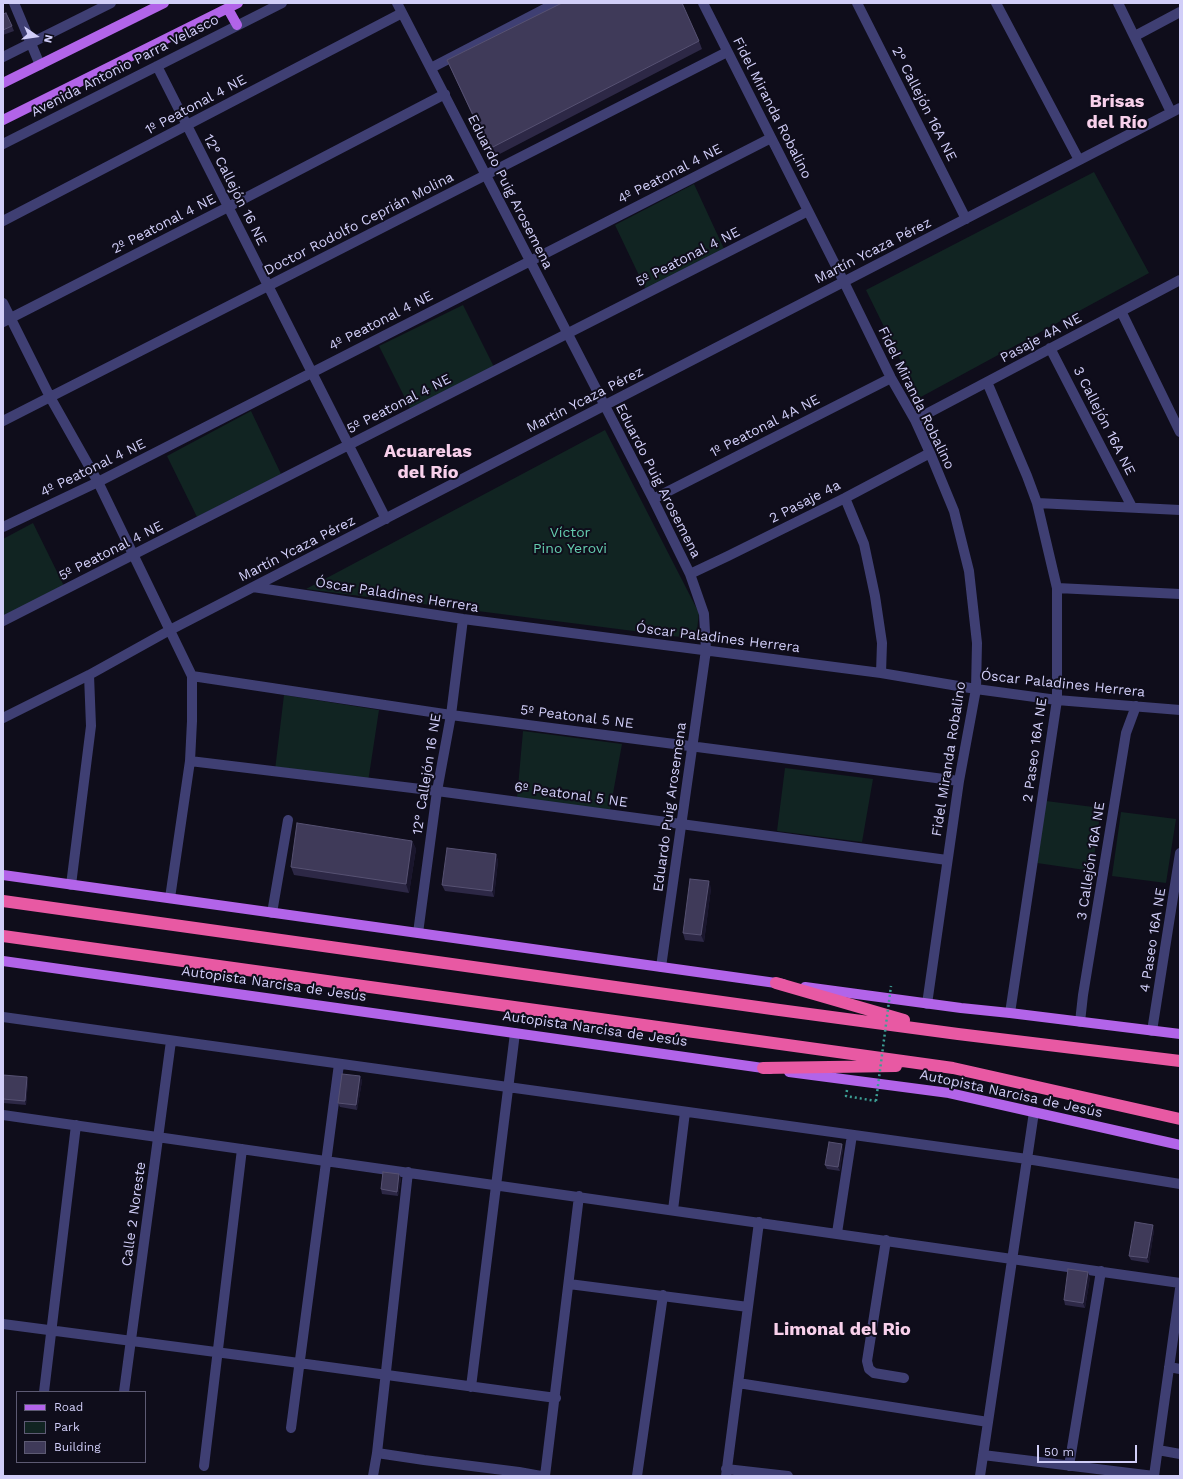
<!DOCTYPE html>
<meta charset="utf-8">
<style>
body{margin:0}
#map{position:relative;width:1183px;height:1479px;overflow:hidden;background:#0f0d1b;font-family:"Work Sans",sans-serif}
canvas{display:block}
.frame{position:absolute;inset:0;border:4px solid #d1cef8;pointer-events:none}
.legend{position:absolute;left:16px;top:1391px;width:130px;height:72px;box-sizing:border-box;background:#0f0d1b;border:1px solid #5d5a73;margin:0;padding:5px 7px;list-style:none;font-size:12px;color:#d1cef8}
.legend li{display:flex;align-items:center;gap:8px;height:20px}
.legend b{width:20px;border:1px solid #5d5a73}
.north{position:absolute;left:16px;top:16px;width:40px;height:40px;-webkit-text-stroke:3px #0f0d1b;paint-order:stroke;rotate:103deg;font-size:11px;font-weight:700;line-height:16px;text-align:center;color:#d1cef8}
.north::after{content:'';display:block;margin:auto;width:14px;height:18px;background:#d1cef8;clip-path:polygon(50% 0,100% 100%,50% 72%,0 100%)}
.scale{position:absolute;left:1037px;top:1445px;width:100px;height:18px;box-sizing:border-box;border:2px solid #d1cef8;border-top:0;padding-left:5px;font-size:12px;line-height:14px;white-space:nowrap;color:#d1cef8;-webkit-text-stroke:3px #0f0d1b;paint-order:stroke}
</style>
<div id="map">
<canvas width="1183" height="1479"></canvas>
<div class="frame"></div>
<ul class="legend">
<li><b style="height:5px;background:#b264e9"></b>Road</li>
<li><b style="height:11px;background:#112422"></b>Park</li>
<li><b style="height:11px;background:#3f3a59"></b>Building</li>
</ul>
<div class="north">N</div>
<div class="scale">50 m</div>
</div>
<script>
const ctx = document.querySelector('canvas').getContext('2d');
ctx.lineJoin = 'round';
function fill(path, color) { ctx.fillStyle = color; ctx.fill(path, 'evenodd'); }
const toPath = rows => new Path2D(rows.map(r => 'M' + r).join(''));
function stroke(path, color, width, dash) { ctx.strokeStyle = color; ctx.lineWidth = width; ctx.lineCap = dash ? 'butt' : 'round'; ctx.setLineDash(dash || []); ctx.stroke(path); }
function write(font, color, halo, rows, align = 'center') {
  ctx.font = font + ' "Work Sans",sans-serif'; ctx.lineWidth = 4; ctx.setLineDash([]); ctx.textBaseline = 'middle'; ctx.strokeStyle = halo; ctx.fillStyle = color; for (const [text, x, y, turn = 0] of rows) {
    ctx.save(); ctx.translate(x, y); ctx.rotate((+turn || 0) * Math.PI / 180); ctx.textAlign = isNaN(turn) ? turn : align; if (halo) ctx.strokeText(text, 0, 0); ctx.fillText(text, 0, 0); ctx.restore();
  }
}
const green = toPath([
 [1094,172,1149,273,919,398,866,290],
 [694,184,725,251,646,290,615,225],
 [463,305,494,367,410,408,379,346],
 [251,411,281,474,197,517,167,456],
 [605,430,699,613,696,639,306,589],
 [33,523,64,586,3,617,3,539],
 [284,695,379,710,368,782,275,770],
 [523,731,622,744,610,810,517,798],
 [785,768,873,779,862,842,777,831],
 [1046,801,1101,808,1092,871,1037,863],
 [1121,812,1176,819,1166,883,1112,876]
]);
const path = toPath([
 [847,1090,846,1096,876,1101]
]);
const minor = toPath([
 [14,3,40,65],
 [397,3,653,499,690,574,704,614,706,650,661,967],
 [703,3,844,282,891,378,915,420,930,453,954,511,969,571,977,643,976,689,959,781,927,1004],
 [857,3,966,219],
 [996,3,1079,160],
 [1118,3,1171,112],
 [1135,36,1180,12],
 [3,57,111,3],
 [157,66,386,519],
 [431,68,556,3],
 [3,144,282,3],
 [3,221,402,13],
 [3,303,50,397,98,482,192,676,192,721,190,761,170,898],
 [1121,311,1180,432],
 [3,322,228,207,445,94],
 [1050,348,1132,507],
 [987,382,1027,476,1037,503,1057,588,1057,700,1010,1013],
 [915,420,1180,280],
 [3,421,727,52],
 [845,498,864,544,875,596,882,643,881,673],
 [653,499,891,378],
 [1037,503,1180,510],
 [3,527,98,482,771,138],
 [690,574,728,556,845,498,930,453],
 [253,587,463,619,881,673,976,689,1057,700,1180,710],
 [1057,588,1180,594],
 [3,621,808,211],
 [192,676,451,715,959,781],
 [3,718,89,675,170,630,1180,108],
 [190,761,437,791,947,860],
 [71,885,91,726,89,675],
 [272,913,288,820],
 [418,933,437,791,451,715,463,619],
 [3,1017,1027,1159,1180,1184],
 [1080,1022,1083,995,1126,733,1136,706],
 [1152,1031,1180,853],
 [3,1115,1180,1283],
 [673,1210,685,1112],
 [837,1233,852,1135],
 [886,1240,867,1361,869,1369,874,1373,904,1378],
 [569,1284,748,1307],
 [3,1324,299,1363,556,1398],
 [1169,1367,1180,1369],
 [738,1383,988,1422],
 [471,1387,515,1033],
 [44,1392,76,1125],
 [124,1392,171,1041],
 [291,1428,339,1064],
 [1158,1450,1180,1454],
 [377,1453,424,1460,519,1472,541,1476],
 [983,1455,1154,1476],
 [204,1466,242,1149],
 [1069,1466,1101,1271],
 [726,1469,788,1476],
 [373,1476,377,1453,408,1172],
 [545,1476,579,1196],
 [637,1476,663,1295],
 [726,1476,759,1222],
 [980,1476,1034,1112],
 [1154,1476,1180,1289]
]);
const major = toPath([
 [228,9,237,25],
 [3,83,164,3],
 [3,120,238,3],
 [3,875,783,984],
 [3,961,770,1069],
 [805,987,961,1008,1010,1013,1180,1034],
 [789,1072,949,1093,1180,1145]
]);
const highway = toPath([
 [3,901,772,1009,958,1034,1180,1061],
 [3,936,953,1068,1180,1119],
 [776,983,904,1020],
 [763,1068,896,1066]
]);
const pathBridge = toPath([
 [876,1101,891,986]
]);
const wall = toPath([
 [3,14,12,26,14,31,3,35],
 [699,41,702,49,492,158,451,69,447,60],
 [412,841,416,849,409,893,294,875,291,867],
 [496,854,498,861,494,897,445,891,442,885],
 [711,888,704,942,685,940,683,933],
 [3,1075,28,1081,26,1105,3,1103],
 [360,1076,362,1081,357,1110,340,1107,338,1103],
 [843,1148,840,1171,827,1169,825,1165],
 [401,1178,398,1196,382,1194,381,1189],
 [1154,1230,1149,1263,1131,1260,1129,1256],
 [1090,1277,1085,1308,1065,1305,1064,1300]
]);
const shadedWall = toPath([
 [412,841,416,849,409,893,406,884],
 [496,854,498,861,494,897,492,891],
 [709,881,711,888,704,942,701,935],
 [360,1076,362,1081,357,1110,356,1105],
 [27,1077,28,1081,26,1105,25,1101],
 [842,1144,843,1148,840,1171,838,1167],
 [399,1174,401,1178,398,1196,397,1192],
 [1153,1225,1154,1230,1149,1263,1147,1258],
 [1088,1272,1090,1277,1085,1308,1083,1303]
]);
const building = toPath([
 [562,3,682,3,699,41,489,149,447,60,562,3],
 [6,13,12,26,3,30,3,14,6,13],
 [297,823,412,841,406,884,291,867,297,823],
 [447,848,496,854,492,891,442,885,447,848],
 [690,879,709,881,701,935,683,933,690,879],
 [342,1074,360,1076,356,1105,338,1103,342,1074],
 [3,1075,27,1077,25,1101,3,1099,3,1075],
 [829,1142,842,1144,838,1167,825,1165,829,1142],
 [383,1172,399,1174,397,1192,381,1189,383,1172],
 [1135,1222,1153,1225,1147,1258,1129,1256,1135,1222],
 [1068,1269,1088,1272,1083,1303,1064,1300,1068,1269]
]);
const streetNames = [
 ["Avenida Antonio Parra Velasco",125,66,-27],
 ["2° Callejón 16A NE",924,104,63],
 ["1º Peatonal 4 NE",196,105,-28],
 ["Fidel Miranda Robalino",772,108,63],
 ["4º Peatonal 4 NE",670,174,-27],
 ["12° Callejón 16 NE",235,190,63],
 ["Eduardo Puig Arosemena",510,192,63],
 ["2º Peatonal 4 NE",164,224,-27],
 ["Doctor Rodolfo Ceprián Molina",359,224,-27],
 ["Martín Ycaza Pérez",873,251,-27],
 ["5º Peatonal 4 NE",688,257,-27],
 ["4º Peatonal 4 NE",381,321,-27],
 ["Pasaje 4A NE",1041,338,-28],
 ["Fidel Miranda Robalino",916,398,64],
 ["Martín Ycaza Pérez",585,400,-27],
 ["5º Peatonal 4 NE",399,404,-27],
 ["3 Callejón 16A NE",1104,421,63],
 ["1º Peatonal 4A NE",765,426,-27],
 ["4º Peatonal 4 NE",93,468,-26],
 ["Eduardo Puig Arosemena",658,481,63],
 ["2 Pasaje 4a",805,502,-27],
 ["Martín Ycaza Pérez",297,549,-27],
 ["5º Peatonal 4 NE",111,551,-27],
 ["Óscar Paladines Herrera",397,595,9],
 ["Óscar Paladines Herrera",718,638,7],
 ["Óscar Paladines Herrera",1063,684,6],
 ["5º Peatonal 5 NE",577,717,7],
 ["2 Paseo 16A NE",1035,750,-82],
 ["Fidel Miranda Robalino",949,759,-81],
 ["12° Callejón 16 NE",427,774,-81],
 ["6º Peatonal 5 NE",571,795,8],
 ["Eduardo Puig Arosemena",670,807,-82],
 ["3 Callejón 16A NE",1091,861,-81],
 ["4 Paseo 16A NE",1153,940,-81],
 ["Autopista Narcisa de Jesús",274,984,8],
 ["Autopista Narcisa de Jesús",595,1029,8],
 ["Autopista Narcisa de Jesús",1011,1094,12],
 ["Calle 2 Noreste",134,1214,-82]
];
const parkNames = [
 ["Víctor",570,533],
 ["Pino Yerovi",570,549]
];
const districtNames = [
 ["Brisas",1117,102],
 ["del Río",1117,123],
 ["Acuarelas",428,452],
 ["del Río",428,473],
 ["Limonal del Rio",842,1330]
];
fill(green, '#112422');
stroke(path, '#3c9e94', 2.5, [2, 3]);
stroke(minor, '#3f3f73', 10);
stroke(major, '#b264e9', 10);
stroke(highway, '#e859a3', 12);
stroke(pathBridge, '#3c9e94', 2.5, [2, 3]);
fill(wall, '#2d2846');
fill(shadedWall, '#1a162d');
fill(building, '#3f3a59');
stroke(building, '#565172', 1);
write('14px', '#d1cef8', '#0f0d1b', streetNames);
write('14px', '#65cdaf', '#0f0d1b', parkNames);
write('bold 18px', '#f8d0eb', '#0f0d1b', districtNames);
</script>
